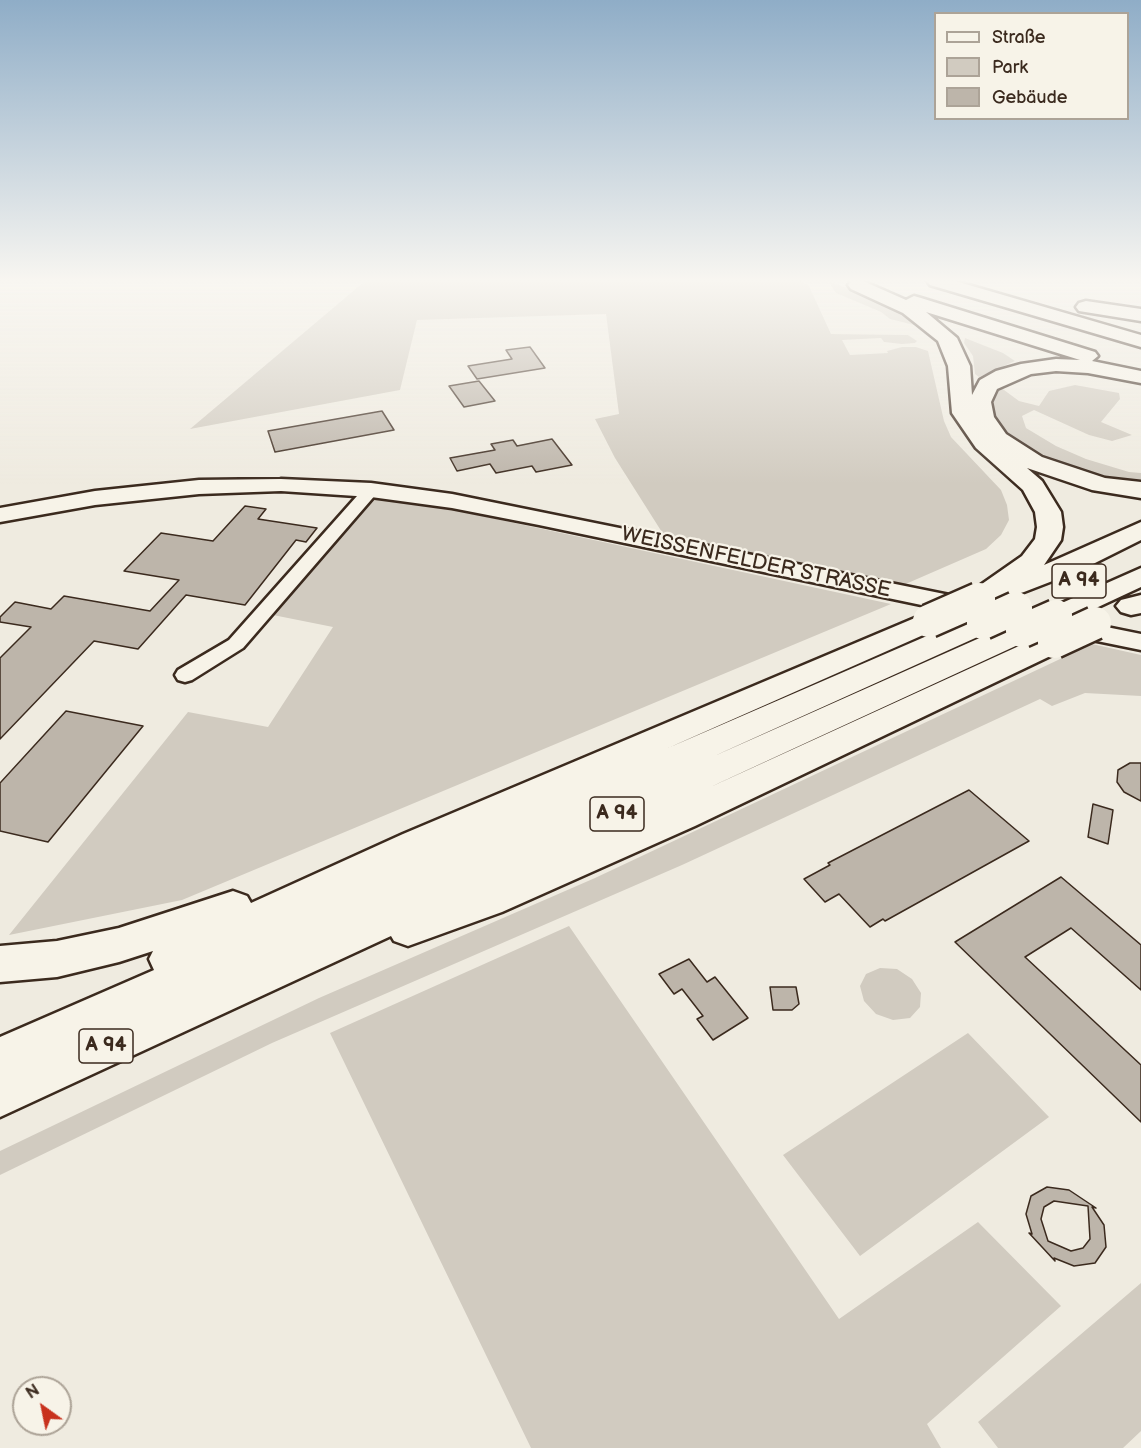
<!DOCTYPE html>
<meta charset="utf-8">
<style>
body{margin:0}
#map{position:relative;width:1141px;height:1448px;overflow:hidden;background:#efebe0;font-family:"Balsamiq Sans",sans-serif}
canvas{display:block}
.legend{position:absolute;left:934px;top:12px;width:195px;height:108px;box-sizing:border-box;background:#f7f3e8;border:2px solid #aca397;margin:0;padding:8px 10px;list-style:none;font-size:18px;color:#3b2a1e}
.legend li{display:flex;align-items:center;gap:12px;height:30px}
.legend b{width:30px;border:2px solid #aca397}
.north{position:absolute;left:12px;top:1376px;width:60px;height:60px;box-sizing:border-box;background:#f7f3e8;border:2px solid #aca397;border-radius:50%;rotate:327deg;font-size:16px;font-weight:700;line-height:24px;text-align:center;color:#3b2a1e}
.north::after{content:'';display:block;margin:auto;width:21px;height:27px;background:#c8321e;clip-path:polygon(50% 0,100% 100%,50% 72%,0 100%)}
</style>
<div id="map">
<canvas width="1141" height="1448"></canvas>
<ul class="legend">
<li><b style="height:8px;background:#f7f3e8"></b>Straße</li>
<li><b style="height:16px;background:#d1cbc0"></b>Park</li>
<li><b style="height:16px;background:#bdb5aa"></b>Gebäude</li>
</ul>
<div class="north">N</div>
</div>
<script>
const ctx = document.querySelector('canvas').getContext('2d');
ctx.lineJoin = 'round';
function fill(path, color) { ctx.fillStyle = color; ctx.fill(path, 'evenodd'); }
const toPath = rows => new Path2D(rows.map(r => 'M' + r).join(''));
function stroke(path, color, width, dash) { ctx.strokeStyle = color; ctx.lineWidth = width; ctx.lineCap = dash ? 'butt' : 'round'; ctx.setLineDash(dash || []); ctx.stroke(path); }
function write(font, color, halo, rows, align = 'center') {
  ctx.font = font + ' "Balsamiq Sans",sans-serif'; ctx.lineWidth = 4.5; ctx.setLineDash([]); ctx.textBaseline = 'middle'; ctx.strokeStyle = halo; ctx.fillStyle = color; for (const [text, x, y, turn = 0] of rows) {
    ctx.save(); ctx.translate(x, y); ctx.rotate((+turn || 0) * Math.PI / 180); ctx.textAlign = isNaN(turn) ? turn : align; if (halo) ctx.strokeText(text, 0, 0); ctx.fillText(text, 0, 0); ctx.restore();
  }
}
const green = toPath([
 [365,281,799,281,808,284,831,334,908,335,917,341,915,343,902,344,884,342,881,338,842,340,850,355,888,353,887,351,902,347,916,347,928,351,944,421,951,437,1001,490,1007,505,1009,520,1001,535,986,549,901,586,665,537,615,458,595,419,619,414,606,314,417,320,400,390,190,429],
 [828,281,886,303,919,323,914,325,890,319,881,312,836,293],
 [965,338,1003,353,1015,361,979,377,975,374,973,356,964,343],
 [1075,385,1119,393,1120,399,1101,422,1132,435,1112,441,1089,435,1034,410,1022,416,1026,428,1056,446,1086,459,1129,472,1141,473,1141,482,1096,476,1050,462,1020,446,993,417,989,398,1000,387,1019,401,1039,406,1049,391],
 [374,499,459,511,891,604,182,900,9,935,188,712,268,727,333,627,273,615],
 [1092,644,1141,655,1141,696,1085,693,1052,706,1040,699,682,865,272,1043,0,1175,0,1151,319,998,595,878],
 [569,926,839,1319,978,1222,1061,1306,927,1424,941,1448,531,1448,330,1033],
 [880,968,897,969,912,979,921,993,920,1007,910,1018,893,1020,876,1014,864,1001,860,986,866,974],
 [968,1033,1049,1117,860,1256,783,1155],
 [1141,1283,1141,1431,1123,1448,998,1448,978,1422]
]);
const building = toPath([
 [530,347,545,368,477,379,468,366,512,359,506,350,530,347],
 [479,381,495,401,464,407,449,386,479,381],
 [382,411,394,430,275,452,268,431,382,411],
 [552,439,572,465,536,472,532,466,496,473,490,464,457,471,450,458,495,450,491,444,513,440,517,446,552,439],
 [245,506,266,509,258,519,317,528,306,542,296,540,245,605,186,595,138,649,94,641,0,739,0,658,31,627,0,622,0,617,15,602,51,609,64,596,150,611,179,580,124,571,161,533,213,541,245,506],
 [66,711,143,726,48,842,0,831,0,783,66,711],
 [1130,763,1141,763,1141,801,1124,792,1117,782,1118,770,1130,763],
 [969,790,1029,841,885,921,883,919,870,927,839,894,825,902,804,879,830,865,828,863,969,790],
 [1093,804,1113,810,1108,844,1088,837,1093,804],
 [1061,877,1141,945,1141,990,1071,928,1025,957,1141,1065,1141,1122,955,942,1061,877],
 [689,959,707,982,715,977,748,1018,713,1040,697,1019,703,1016,682,989,674,994,659,974,689,959],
 [770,987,796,987,799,1004,792,1010,773,1010,770,987],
 [1047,1187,1069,1190,1096,1208,1092,1207,1104,1225,1106,1247,1095,1263,1074,1266,1054,1258,1055,1261,1029,1233,1032,1234,1026,1214,1031,1196,1047,1187],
 [1054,1201,1088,1206,1090,1239,1083,1248,1071,1251,1048,1241,1041,1219,1044,1207,1054,1201]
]);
const street = toPath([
 [371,485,377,487,379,490,377,493,243,648,192,680,185,682,178,680,175,675,178,670,229,640,365,487,371,485]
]);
const secondary = toPath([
 [281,479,371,483,452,494,974,600,983,603,987,608,983,613,974,616,539,525,452,508,371,497,281,491,199,494,95,505,0,522,0,508,95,491,199,480,281,479],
 [1067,619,1141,634,1141,650,1058,633,1054,627,1058,621,1067,619]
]);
const highway = toPath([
 [851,281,863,281,906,300,914,296,921,298,1095,352,1098,356,1092,361,1141,371,1141,383,1088,373,1056,371,1031,374,997,389,991,402,994,417,1006,434,1042,457,1105,478,1141,482,1141,498,1092,490,1027,468,1042,481,1061,512,1063,527,1061,540,1044,565,1141,522,1141,540,1081,570,1024,592,1014,595,1007,593,989,605,979,608,969,605,965,599,969,593,1022,556,1035,539,1037,527,1035,512,1023,490,976,448,952,413,948,366,938,341,903,313,851,289,848,285,851,281],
 [926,312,1080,360,1056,359,1021,364,996,371,980,380,972,395,970,366,957,338,926,312],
 [927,281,955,281,1141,335,1141,347,930,285,927,281],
 [1086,301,1141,309,1141,321,1079,311,1076,307,1079,303,1086,301],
 [1141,568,1141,587,1066,622,1056,625,1046,622,1041,616,1046,610,1141,568],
 [1141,595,1141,613,1131,615,1121,612,1116,606,1121,600,1141,595],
 [929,612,939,614,944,621,939,628,668,748,973,616,983,614,993,616,998,623,993,630,712,757,1011,624,1022,622,1033,624,1037,631,1033,638,706,789,1043,635,1054,632,1065,635,1069,642,1065,649,695,826,502,912,408,946,394,941,391,936,0,1117,0,1037,154,970,149,959,153,951,119,962,57,977,0,982,0,946,57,941,119,928,233,891,247,896,251,903,403,834,929,612]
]);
const highwayBridge = toPath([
 [929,621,979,599],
 [983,623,1016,608],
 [1022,631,1056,616],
 [1054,642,1095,623]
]);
const shields = [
 [1079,581,54],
 [617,814,54],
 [106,1046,54]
];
const shieldNames = [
 ["A 94",1079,581],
 ["A 94",617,814],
 ["A 94",106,1046]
];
const streetNames = [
 ["WEISSENFELDER STRASSE",756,563,12]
];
fill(green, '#d1cbc0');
fill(building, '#bdb5aa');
stroke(building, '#3b2a1e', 1.5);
stroke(street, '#3b2a1e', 5);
stroke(secondary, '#3b2a1e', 5);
stroke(highway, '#3b2a1e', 5);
fill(street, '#f7f3e8');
fill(secondary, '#f7f3e8');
fill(highway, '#f7f3e8');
stroke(highwayBridge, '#3b2a1e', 37, []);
stroke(highwayBridge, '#f7f3e8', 32);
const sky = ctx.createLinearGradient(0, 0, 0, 484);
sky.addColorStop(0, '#8fadc7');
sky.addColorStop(0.58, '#f8f6f1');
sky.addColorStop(1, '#f8f6f100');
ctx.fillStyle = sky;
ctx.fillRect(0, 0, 1141, 484);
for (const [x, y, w] of shields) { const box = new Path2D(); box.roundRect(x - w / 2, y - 17, w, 34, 4.5); ctx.fillStyle = '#f7f3e8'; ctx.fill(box); stroke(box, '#3b2a1e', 1.5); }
write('bold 20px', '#3b2a1e', null, shieldNames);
write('21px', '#3b2a1e', '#f7f3e8', streetNames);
</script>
